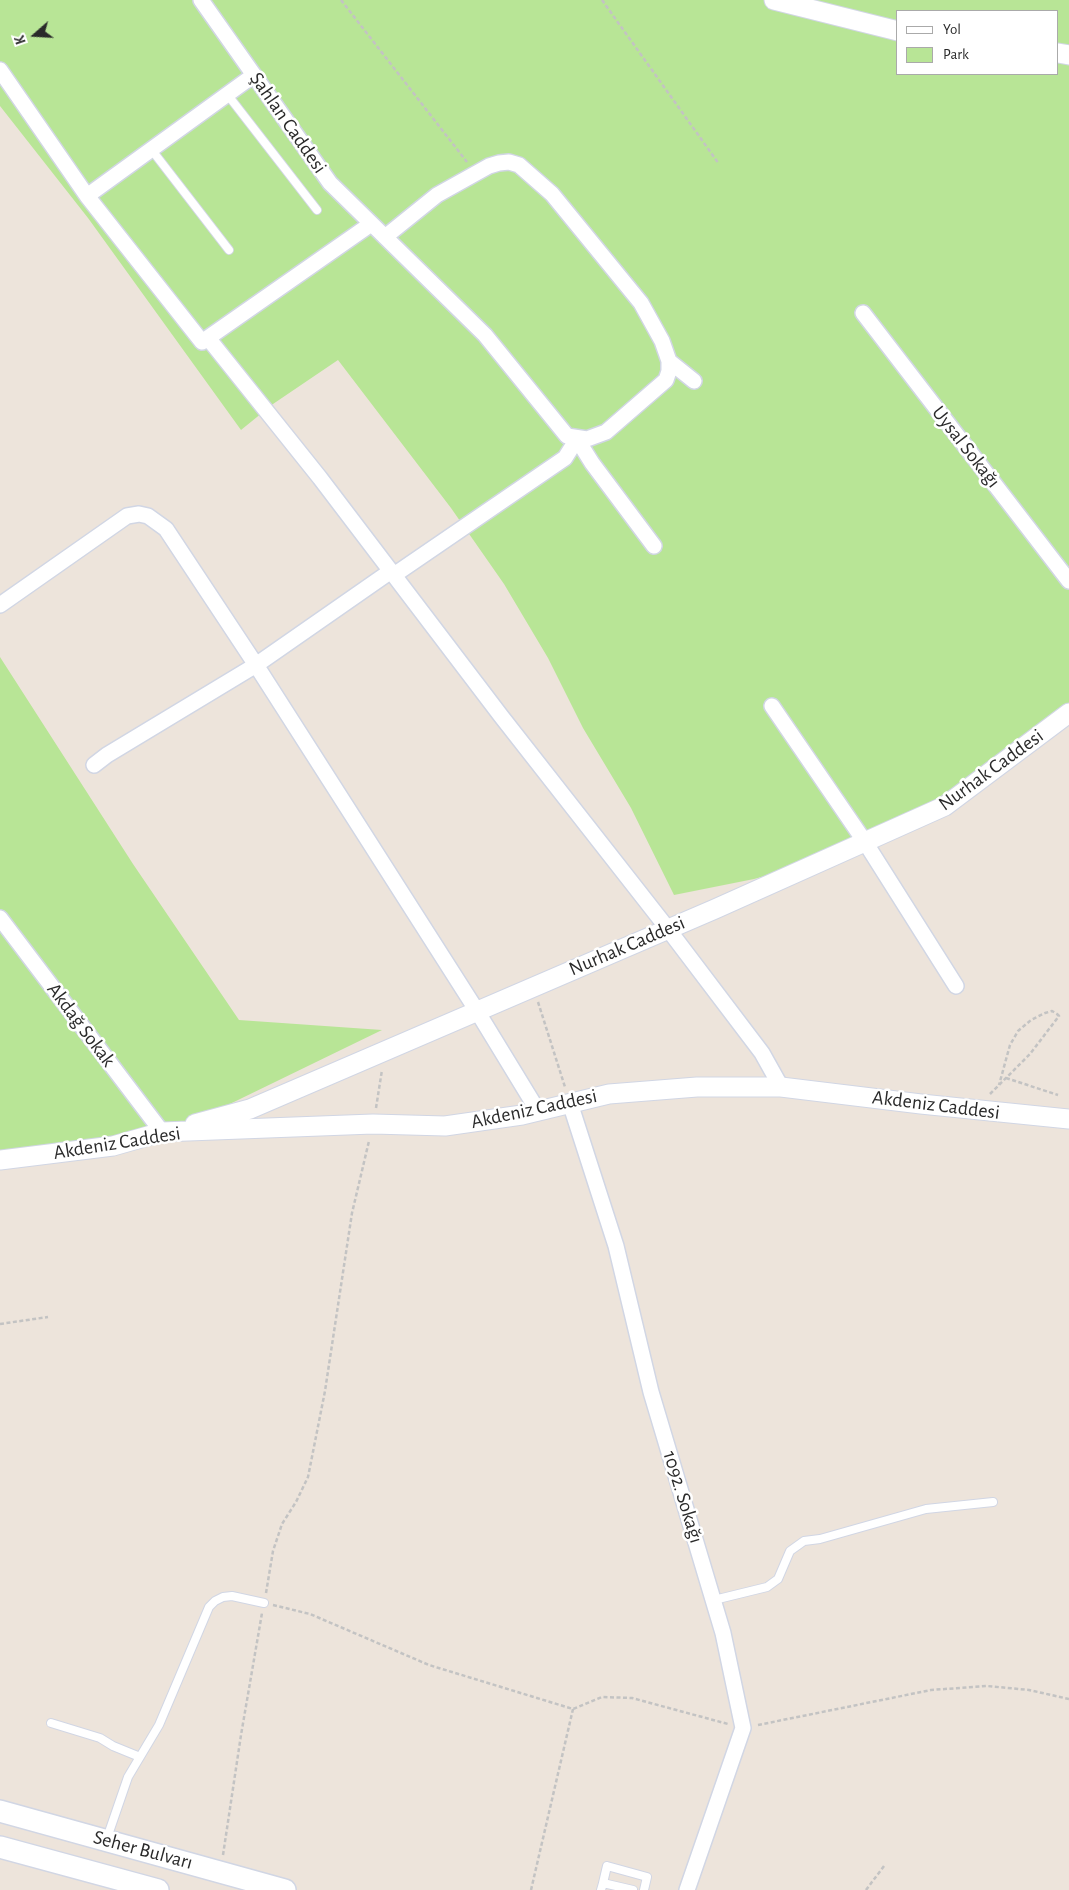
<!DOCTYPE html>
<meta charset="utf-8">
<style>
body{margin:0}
#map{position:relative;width:1069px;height:1890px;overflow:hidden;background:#ede4db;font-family:"Alegreya Sans",sans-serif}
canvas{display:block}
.legend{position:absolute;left:896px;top:10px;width:162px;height:65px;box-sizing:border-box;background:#fff;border:1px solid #aaa;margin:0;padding:6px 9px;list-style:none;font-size:15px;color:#2a2a2a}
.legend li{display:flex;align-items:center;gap:10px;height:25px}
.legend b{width:25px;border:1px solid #aaa}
.north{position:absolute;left:10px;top:10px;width:50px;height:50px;-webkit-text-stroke:4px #fff;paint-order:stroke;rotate:251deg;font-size:14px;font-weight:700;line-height:20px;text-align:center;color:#2a2a2a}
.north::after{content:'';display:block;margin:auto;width:18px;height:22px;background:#2a2a2a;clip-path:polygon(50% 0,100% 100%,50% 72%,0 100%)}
</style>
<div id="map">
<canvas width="1069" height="1890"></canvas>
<ul class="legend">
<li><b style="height:6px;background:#fff"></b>Yol</li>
<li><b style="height:14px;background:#b8e596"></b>Park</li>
</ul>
<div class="north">K</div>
</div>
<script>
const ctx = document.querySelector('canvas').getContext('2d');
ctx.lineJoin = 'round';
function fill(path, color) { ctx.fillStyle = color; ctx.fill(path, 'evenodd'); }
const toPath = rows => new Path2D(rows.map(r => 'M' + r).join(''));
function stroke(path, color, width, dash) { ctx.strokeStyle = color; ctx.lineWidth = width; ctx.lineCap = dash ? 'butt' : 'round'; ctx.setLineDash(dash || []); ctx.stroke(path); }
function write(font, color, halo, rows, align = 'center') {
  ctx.font = font + ' "Alegreya Sans",sans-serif'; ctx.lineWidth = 5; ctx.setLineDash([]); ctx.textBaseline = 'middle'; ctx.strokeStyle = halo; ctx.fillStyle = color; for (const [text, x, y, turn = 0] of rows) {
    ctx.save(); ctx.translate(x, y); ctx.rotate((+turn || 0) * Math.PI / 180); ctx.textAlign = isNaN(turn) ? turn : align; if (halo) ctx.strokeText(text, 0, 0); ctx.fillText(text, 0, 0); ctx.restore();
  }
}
const green = toPath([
 [0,0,1069,0,1069,715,978,783,794,868,754,879,674,895,631,808,583,728,548,658,504,584,451,508,338,360,273,404,241,430,88,218,0,106],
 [898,11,1058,11,1058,74,898,74],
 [0,657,133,864,239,1020,382,1030,166,1135,0,1161]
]);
const path = toPath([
 [341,0,467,162],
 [602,0,719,164],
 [538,1002,565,1087],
 [1006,1078,1058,1095],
 [990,1094,1030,1054,1059,1016,1057,1014,1052,1011,1045,1013,1031,1020,1018,1031,1010,1045,999,1085],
 [376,1108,382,1070],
 [0,1324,48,1317],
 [266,1593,273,1551,282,1524,296,1502,308,1477,325,1391,352,1213,369,1141],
 [273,1605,310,1614,429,1665,573,1709,602,1697,632,1698,728,1724],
 [758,1725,931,1690,987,1686,1029,1690,1069,1699],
 [223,1855,241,1735,262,1613],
 [531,1890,573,1709],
 [866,1890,884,1866]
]);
const service = toPath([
 [227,94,317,210],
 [151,149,229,250],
 [714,1600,767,1587,778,1579,790,1551,804,1541,820,1539,926,1509,993,1502],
 [51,1723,100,1738,113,1746,140,1757],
 [107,1838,128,1777,159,1725,209,1607,215,1601,223,1597,232,1596,264,1603],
 [603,1883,607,1866,647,1877,644,1890],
 [601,1890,603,1883,633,1890]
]);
const minor = toPath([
 [201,0,330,183,485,335,567,436,587,439,606,432,666,380,669,371,669,361,662,341,641,303,552,194,519,165,509,162,499,163,489,166,437,195,385,237],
 [0,70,87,196,202,342,371,224],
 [87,196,254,75],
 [863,313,1069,581],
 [208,338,320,478,501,716,668,929,762,1053,781,1087],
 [669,361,694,381],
 [394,575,565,458,577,439,592,463,654,546],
 [0,605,127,516,139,514,148,516,166,529,256,665,366,837,477,1011,538,1111],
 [772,706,865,842,956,986],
 [94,765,107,755,256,665,391,571],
 [0,918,162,1132],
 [570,1103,616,1246,651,1392,723,1633,743,1728,687,1890]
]);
const tertiary = toPath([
 [774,0,898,31],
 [1058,53,1069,55],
 [195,1124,250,1109,715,909,945,806,1069,713],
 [0,1160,113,1146,162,1132,373,1124,445,1126,522,1115,609,1094,697,1087,781,1087,921,1104,1069,1119]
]);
const secondary = toPath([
 [0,1811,285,1890],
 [0,1847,158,1890]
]);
const streetNames = [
 ["Şahlan Caddesi",288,123,55],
 ["Uysal Sokağı",966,447,52],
 ["Nurhak Caddesi",991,770,-36],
 ["Nurhak Caddesi",627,946,-23],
 ["Akdağ Sokak",81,1025,53],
 ["Akdeniz Caddesi",936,1105,7],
 ["Akdeniz Caddesi",534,1109,-12],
 ["Akdeniz Caddesi",117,1143,-9],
 ["1092. Sokağı",683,1497,73],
 ["Seher Bulvarı",143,1850,15]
];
fill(green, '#b8e596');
stroke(service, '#d1d6e4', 10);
stroke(minor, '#d1d6e4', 18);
stroke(tertiary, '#d1d6e4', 21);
stroke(secondary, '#d1d6e4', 24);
stroke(path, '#c3c3c3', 2.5, [4, 2.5]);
stroke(service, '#fff', 8);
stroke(minor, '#fff', 15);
stroke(tertiary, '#fff', 19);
stroke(secondary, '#fff', 21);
write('20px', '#2a2a2a', '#fff', streetNames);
</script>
